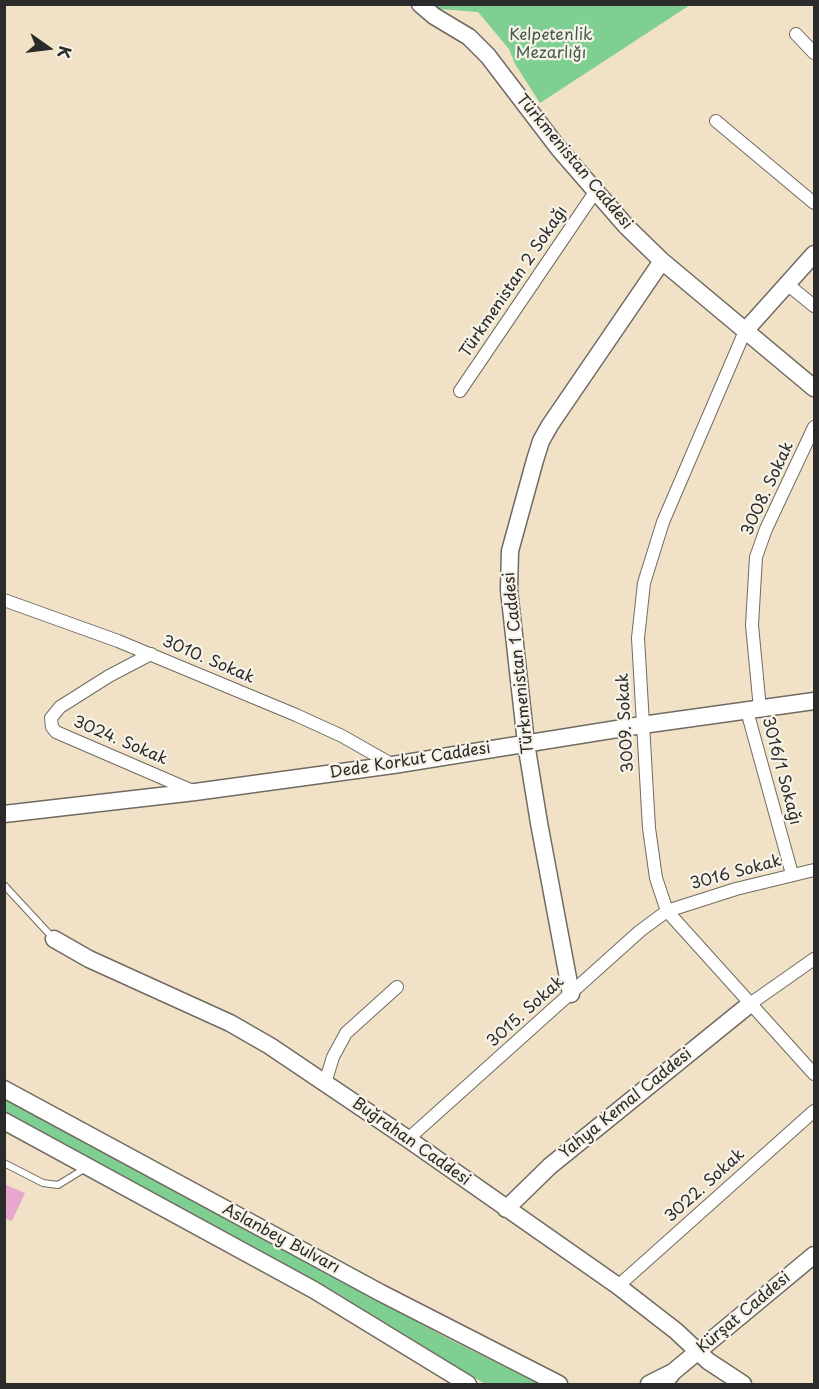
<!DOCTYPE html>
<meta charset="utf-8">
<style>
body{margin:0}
#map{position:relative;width:819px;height:1389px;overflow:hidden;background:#f1e2c7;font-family:"Playpen Sans",sans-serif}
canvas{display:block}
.frame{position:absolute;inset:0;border:6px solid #2b2b2b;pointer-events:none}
.north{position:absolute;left:18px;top:18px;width:60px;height:60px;-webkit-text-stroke:4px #f7f3e8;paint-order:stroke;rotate:104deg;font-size:16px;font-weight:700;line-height:24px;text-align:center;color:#2b2b2b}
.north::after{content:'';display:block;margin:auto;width:21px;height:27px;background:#2b2b2b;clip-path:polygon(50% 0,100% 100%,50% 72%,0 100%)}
</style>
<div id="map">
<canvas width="819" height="1389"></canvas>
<div class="frame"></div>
<div class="north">K</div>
</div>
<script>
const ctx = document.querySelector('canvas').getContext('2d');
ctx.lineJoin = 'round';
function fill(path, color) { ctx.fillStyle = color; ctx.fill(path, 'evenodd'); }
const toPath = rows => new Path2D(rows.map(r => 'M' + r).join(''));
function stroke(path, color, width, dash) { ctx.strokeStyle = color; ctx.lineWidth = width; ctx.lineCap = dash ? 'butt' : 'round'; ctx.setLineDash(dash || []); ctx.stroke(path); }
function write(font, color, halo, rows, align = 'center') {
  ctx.font = font + ' "Playpen Sans",sans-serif'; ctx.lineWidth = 4.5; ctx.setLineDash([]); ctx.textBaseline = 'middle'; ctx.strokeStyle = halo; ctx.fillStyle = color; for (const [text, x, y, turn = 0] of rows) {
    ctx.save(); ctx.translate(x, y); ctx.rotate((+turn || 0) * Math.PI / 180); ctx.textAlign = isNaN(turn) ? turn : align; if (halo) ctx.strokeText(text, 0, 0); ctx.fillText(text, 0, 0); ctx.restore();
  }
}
const green = toPath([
 [434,5,690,5,540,103,515,64,509,49,478,12,439,9],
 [4,1099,447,1338,539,1384,485,1384,327,1287,5,1112]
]);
const building = toPath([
 [4,1184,25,1193,12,1221,4,1218]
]);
const lane = toPath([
 [4,885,53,938],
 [4,1163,43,1183,58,1185,84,1169]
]);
const street = toPath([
 [796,34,814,53],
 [716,121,814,203],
 [787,284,814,306],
 [745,331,663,522,644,583,638,638,649,828,656,878,667,911,814,1074],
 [460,391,595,192],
 [4,600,118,641,296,715,342,736,393,765],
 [151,654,109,676,60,707,51,718,52,727,56,732,195,792],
 [760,709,752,625,756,557,766,529,814,427],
 [747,711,792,874],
 [750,1004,814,959],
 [325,1083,333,1057,346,1033,397,987],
 [408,1139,640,931,667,911,736,889,814,870],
 [618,1286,814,1111]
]);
const secondary = toPath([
 [420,4,434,16,469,37,488,56,559,149,626,226,662,261,814,388],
 [745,331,814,254],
 [4,814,195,792,393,765,642,725,814,701],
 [54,939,89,959,230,1023,270,1046,408,1139,618,1286,676,1331,708,1361,743,1384],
 [571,994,539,823,526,743,509,590,510,551,535,460,541,441,550,425,662,261],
 [4,1089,381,1293,559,1384],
 [4,1121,314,1290,468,1384],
 [506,1209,550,1166,750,1004],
 [673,1372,814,1255],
 [649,1384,673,1372,664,1384]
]);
const parkNames = [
 ["Kelpetenlik",551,36],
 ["Mezarlığı",551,54]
];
const streetNames = [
 ["Türkmenistan Caddesi",574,162,50],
 ["Türkmenistan 2 Sokağı",514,282,-56],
 ["3008. Sokak",768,489,-65],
 ["3010. Sokak",208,660,23],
 ["Türkmenistan 1 Caddesi",519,663,-96],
 ["3009. Sokak",626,723,-93],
 ["3024. Sokak",120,741,23],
 ["Dede Korkut Caddesi",410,761,-9],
 ["3016/1 Sokağı",781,771,75],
 ["3016 Sokak",736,873,-15],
 ["3015. Sokak",526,1012,-42],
 ["Yahya Kemal Caddesi",626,1104,-39],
 ["Buğrahan Caddesi",411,1142,35],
 ["3022. Sokak",705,1186,-42],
 ["Aslanbey Bulvarı",281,1239,28],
 ["Kürşat Caddesi",744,1313,-40]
];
fill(green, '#7ecf91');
fill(building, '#e7a7ce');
stroke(lane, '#706b62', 8);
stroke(street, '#706b62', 14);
stroke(secondary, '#706b62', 19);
stroke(lane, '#fff', 6);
stroke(street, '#fff', 12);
stroke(secondary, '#fff', 16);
write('16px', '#445c4a', '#f7f3e8', parkNames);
write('16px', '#2b2b2b', '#f7f3e8', streetNames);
</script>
